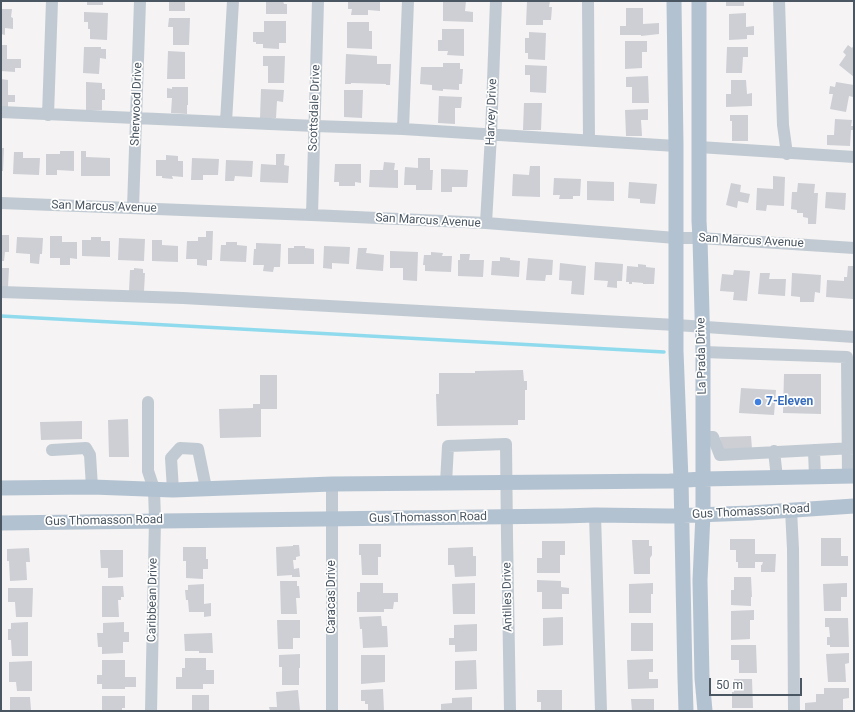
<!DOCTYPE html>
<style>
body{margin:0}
#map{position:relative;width:855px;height:712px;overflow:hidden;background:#f5f3f3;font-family:Roboto,sans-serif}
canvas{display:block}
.frame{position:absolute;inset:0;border:2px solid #4a5661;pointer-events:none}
.scale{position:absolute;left:709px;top:678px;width:93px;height:18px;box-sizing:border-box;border:2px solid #4a5661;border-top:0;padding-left:5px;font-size:12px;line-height:14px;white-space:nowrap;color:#4a5661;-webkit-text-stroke:3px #fff;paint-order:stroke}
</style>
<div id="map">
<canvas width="855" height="712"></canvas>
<div class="frame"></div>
<div class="scale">50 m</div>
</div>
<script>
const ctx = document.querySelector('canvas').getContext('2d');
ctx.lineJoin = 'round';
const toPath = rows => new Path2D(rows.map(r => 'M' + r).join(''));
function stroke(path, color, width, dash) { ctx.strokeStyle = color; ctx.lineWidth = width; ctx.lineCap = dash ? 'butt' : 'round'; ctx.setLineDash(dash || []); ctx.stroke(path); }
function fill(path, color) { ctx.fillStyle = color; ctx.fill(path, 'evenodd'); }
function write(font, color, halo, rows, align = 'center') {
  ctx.font = font + ' Roboto,sans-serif'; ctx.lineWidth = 3.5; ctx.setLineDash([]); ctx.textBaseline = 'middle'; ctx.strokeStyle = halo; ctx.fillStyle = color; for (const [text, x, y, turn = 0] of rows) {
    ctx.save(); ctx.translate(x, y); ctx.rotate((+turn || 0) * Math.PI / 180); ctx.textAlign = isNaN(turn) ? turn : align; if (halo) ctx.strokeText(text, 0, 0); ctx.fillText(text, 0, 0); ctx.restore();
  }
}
const stream = toPath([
 [1,316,664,352]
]);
const building = toPath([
 [87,1,103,1,103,5,87,5],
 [169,1,185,1,185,11,169,11],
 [266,1,283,1,284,4,287,4,287,14,266,14],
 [348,1,380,1,380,11,368,10,368,15,351,15,352,9,348,9],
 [443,1,466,1,465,11,473,12,473,22,443,21],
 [527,1,550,1,549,7,552,7,551,20,543,20,543,25,526,25],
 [726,1,744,1,744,6,726,6],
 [626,8,643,8,643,24,659,23,659,34,641,36,641,35,620,35,620,26,626,26],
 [1,9,12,9,11,17,13,18,13,29,5,28,5,35,1,34],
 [84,12,108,13,107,40,90,39,90,29,88,29,88,22,84,22],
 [746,13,746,27,754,26,754,35,747,35,747,39,729,40,729,14],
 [169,18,190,18,189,45,173,45,173,27,168,27],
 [264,21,286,21,286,43,279,43,279,49,263,48,263,44,256,44,256,42,253,42,253,32,264,32],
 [347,22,369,22,369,31,372,31,372,49,347,48],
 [442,29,464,29,464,56,447,55,448,51,438,51,438,40,442,40],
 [529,32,546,33,545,60,528,59,528,53,525,53,525,38,529,38],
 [625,41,647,41,647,52,642,52,642,68,625,69],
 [1,45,7,45,7,59,21,59,21,68,15,68,15,72,1,71],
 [848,45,852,48,854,45,854,77,839,65,846,55,843,52],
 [84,47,101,47,101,49,106,49,106,59,100,58,99,74,83,73],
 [727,47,748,47,748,57,743,57,742,73,726,73],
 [168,51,185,52,185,79,167,79],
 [346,54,377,56,377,64,391,64,390,85,386,85,386,84,351,83,351,84,345,84],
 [263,56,285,56,284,83,268,83,268,66,263,66],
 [443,63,460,63,460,69,463,69,462,84,459,84,459,90,443,89,443,91,432,90,432,85,420,84,421,67,443,67],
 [525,65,547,66,546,93,530,92,530,75,525,75],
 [648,76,649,103,632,103,632,87,626,87,626,77],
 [1,79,8,80,8,95,15,95,15,102,8,102,8,107,1,107],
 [731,80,746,80,747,94,752,93,752,106,726,107,726,94,731,94],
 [86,82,102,83,102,89,105,89,105,100,102,100,102,110,86,110],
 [836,82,854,85,853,97,849,96,846,112,830,109,833,94,829,94,830,86,835,87],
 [172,87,188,87,188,105,187,105,187,114,171,113,172,98,167,98,167,88,172,89],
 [261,89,284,90,283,102,277,101,276,118,260,118],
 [344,90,363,90,362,118,344,117],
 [439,96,462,97,461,108,455,108,455,124,438,123],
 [524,103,542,103,541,130,523,130],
 [648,109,648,120,641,120,642,136,626,136,625,110],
 [730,115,748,115,748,141,732,141,732,121,730,121],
 [835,119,852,120,851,126,853,126,853,130,851,130,850,146,827,145,827,135,834,135],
 [1,148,4,148,3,171,1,171],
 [60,151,74,151,74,171,57,170,57,175,46,175,46,154,60,154],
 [81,151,86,151,86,157,110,158,110,176,81,176],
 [14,152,23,152,23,158,40,158,39,175,13,174],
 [276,154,285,154,284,165,289,166,288,183,260,182,261,164,276,165],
 [166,155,178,156,178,161,183,161,183,177,172,176,173,179,162,178,162,176,156,176,156,160,166,160],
 [192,158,219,159,218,175,203,175,203,180,191,180],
 [418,158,430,158,430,170,433,170,432,190,416,190,416,185,404,185,405,167,418,168],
 [226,160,253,161,252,177,235,176,234,181,225,181],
 [384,162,395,163,394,170,398,170,398,188,369,187,370,170,383,170],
 [335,164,361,164,361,183,355,182,355,186,339,186,339,182,334,182],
 [530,166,540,166,540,197,512,196,513,174,529,175],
 [441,169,468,170,467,187,452,187,452,192,441,192],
 [773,176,785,177,784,206,767,205,766,211,756,210,757,188,773,189],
 [554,178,581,179,580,196,573,196,573,199,559,199,560,195,553,195],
 [587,181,614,182,614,201,587,200],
 [629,182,657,184,655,204,640,203,640,199,628,198],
 [731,183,741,185,740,192,750,194,748,203,738,201,737,208,726,205],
 [798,183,815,184,814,193,818,193,816,224,808,224,808,218,803,217,803,213,797,213,797,210,791,209,792,192,797,192],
 [826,192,846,193,845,210,825,208],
 [206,231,213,231,212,260,207,260,207,266,197,265,197,259,186,259,187,241,198,241,198,237,206,237],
 [1,235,9,235,9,252,5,252,4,261,1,261],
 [50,236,62,236,62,242,77,242,77,259,70,258,70,265,60,265,60,258,50,258],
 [17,237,43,238,42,254,40,254,39,264,30,263,30,254,16,253],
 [91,237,101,237,101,241,110,241,110,257,82,256,82,240,91,240],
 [119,238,145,239,144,261,118,260],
 [152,240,162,240,162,245,178,246,178,262,152,261],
 [226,242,237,242,237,245,247,246,246,262,220,261,221,245,226,245],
 [256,243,281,244,280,267,274,267,273,272,263,271,264,265,253,265,254,249,256,249],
 [294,246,305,246,305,248,314,249,314,264,288,264,288,248,294,248],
 [324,246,350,247,349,264,332,263,332,269,323,268],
 [358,248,367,248,366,253,384,255,383,271,356,269],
 [390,251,418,252,417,281,403,280,403,268,390,268],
 [431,252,443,253,442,256,452,256,451,272,425,271,425,265,423,265,424,255,431,255],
 [460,254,470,254,469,260,484,260,483,277,458,276,458,260,460,260],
 [500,257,510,258,510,260,520,261,519,277,491,275,492,261,500,261],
 [528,258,553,260,552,275,546,275,545,281,526,280],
 [595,262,623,264,622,281,617,281,617,288,607,287,608,281,594,280],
 [560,263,586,266,584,295,571,294,572,281,559,280],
 [638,264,646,265,646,267,655,268,654,284,643,284,643,283,632,282,632,284,629,284,629,282,626,282,627,266,638,267],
 [848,266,854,266,853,299,826,297,827,280,844,281,844,277,847,277],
 [1,268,9,268,8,287,1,287],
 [134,268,143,269,143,273,145,273,144,291,129,291,130,270,134,270],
 [734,270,750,271,747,301,733,300,734,292,720,291,722,274,733,275],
 [760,273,770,273,769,279,786,279,785,296,758,294],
 [792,273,821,275,820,293,815,292,814,302,800,302,800,297,791,296],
 [523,370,524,381,527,381,527,390,525,390,525,420,518,420,518,425,437,426,436,394,439,394,439,373,475,373,475,371],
 [784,374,821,374,821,414,783,413],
 [260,375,277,375,277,409,261,409,261,437,220,438,219,409,253,408,253,404,260,404],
 [741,388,776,390,774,415,739,413],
 [128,419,129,457,109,457,108,420],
 [82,421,82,439,41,440,40,422],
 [751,436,752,449,721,451,720,437],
 [821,538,841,538,841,556,848,556,848,566,821,566],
 [730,539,755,539,755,554,776,554,775,572,761,572,761,565,762,565,763,562,755,562,755,568,738,568,738,562,736,562,736,550,730,550],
 [632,540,649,540,649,546,652,546,652,555,650,558,650,574,634,574],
 [542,541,565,541,565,555,560,555,560,573,537,573,537,558,542,558],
 [359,544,381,544,381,557,378,557,378,575,362,575,361,555,359,555],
 [293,545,299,545,300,556,296,557,296,560,293,560,294,569,299,568,300,577,292,577,292,575,277,576,276,547,293,546],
 [183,547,206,547,206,559,208,559,208,569,203,569,203,579,186,578,186,561,183,561],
 [473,547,473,556,476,556,476,576,455,577,454,565,448,565,448,548],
 [29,548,30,562,26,562,27,580,10,581,9,561,7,561,7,549],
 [100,550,123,550,123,577,108,578,108,568,101,568],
 [734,577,751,577,752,597,751,597,751,606,731,605,731,590,734,590],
 [537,580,561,581,561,587,569,588,569,594,562,594,562,609,542,609,542,592,537,592],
 [280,581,297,581,297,586,299,586,300,598,296,598,297,614,281,614],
 [360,583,383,583,383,593,398,593,398,602,394,602,393,609,384,609,384,612,357,612,357,592,360,592],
 [475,583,475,614,453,614,452,584],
 [653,583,653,594,651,594,651,613,629,613,629,584],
 [847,583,847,597,841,597,841,611,824,611,823,584],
 [204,584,204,604,211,603,211,616,204,617,204,612,189,612,188,600,186,600,185,590,188,590,188,585],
 [102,586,123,586,124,597,121,597,121,600,118,600,119,617,102,617],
 [8,588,33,588,32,617,16,617,15,602,8,602],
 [754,610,754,620,750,620,750,639,731,640,731,611],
 [381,616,382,626,387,626,388,647,363,648,362,629,360,629,359,617],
 [563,617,563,645,543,646,543,618],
 [825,618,848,618,849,647,830,647,830,645,827,645,827,637,830,637,829,627,825,627],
 [277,620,300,620,300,638,293,638,293,649,278,649],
 [28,622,28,656,12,656,11,640,8,640,8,629,11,629,11,623],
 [124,622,124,632,129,632,129,642,123,642,123,653,102,654,102,647,98,647,97,633,103,633,103,623],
 [631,623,653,623,653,651,631,651],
 [477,624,477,651,455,652,455,645,449,645,449,638,454,638,454,625],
 [212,633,213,653,199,653,199,651,185,651,184,634],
 [731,645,756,645,757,673,739,673,739,660,731,660],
 [849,653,849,663,845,664,846,682,828,682,826,654],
 [300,654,300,668,299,668,299,685,282,685,282,667,279,667,279,655],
 [361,655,385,655,385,682,361,684],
 [185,658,206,658,206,670,214,670,214,684,203,684,203,689,176,689,176,677,182,677,182,668,185,668],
 [653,659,653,672,649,672,649,679,658,679,658,688,628,689,627,660],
 [102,660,125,660,125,677,136,677,136,687,125,687,125,689,102,689,102,684,97,684,97,675,102,675],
 [476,660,477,689,455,690,455,661],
 [32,661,32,691,17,691,16,682,9,682,9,662],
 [734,679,752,679,753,708,732,708,732,692,734,692],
 [824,688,849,688,849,698,843,699,843,710,841,710,841,711,805,711,805,703,816,702,816,694,824,694],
 [383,689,384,711,368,711,368,704,365,704,365,701,361,701,361,690],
 [298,690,300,711,270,711,269,707,277,707,276,692],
 [537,690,562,690,562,711,541,711,541,702,537,702],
 [192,695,209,695,209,711,192,711],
 [102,696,125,696,125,708,122,708,122,711,102,711],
 [10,697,30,697,31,710,27,710,27,711,10,711],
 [472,697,472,711,441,711,441,704,452,703,452,698],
 [631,699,654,699,654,711,632,711]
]);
const minor = toPath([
 [588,1,589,140],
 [779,1,783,125,787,154],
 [1,112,315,126,403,129,676,146],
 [48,115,52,1],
 [226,122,233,1],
 [403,129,408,1],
 [699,147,854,157],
 [1,203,312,215,486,223,676,238,700,238,854,248],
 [133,208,140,1],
 [312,215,318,1],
 [486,223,491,135,496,1],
 [1,292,183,298,676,325,854,337],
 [703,352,847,357,848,476],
 [148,402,148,471,154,489,155,520,151,711],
 [703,437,713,437,720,455,854,448],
 [52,450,86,448,90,455,92,487],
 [814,450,815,477],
 [774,451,777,478],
 [446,483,448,446,506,444,507,536,510,711],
 [332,484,332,711],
 [173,490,171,458,180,448,198,449,206,488],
 [791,510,793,549,794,711],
 [595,515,601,711]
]);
const major = toPath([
 [674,1,676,146,676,351,681,480,685,678,686,711],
 [699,1,699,221,700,238,703,352,703,514,700,580,702,678,705,711],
 [1,488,92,487,173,490,332,484,670,481,703,479,854,476],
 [1,523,563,516,595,515,669,516,750,513,854,506]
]);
const markers = [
 [758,402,4,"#3f7fe0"]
];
const streetNames = [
 ["Sherwood Drive",137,104,-88],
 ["Scottsdale Drive",315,108,-88],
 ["Harvey Drive",492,112,-88],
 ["San Marcus Avenue",104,207,2],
 ["San Marcus Avenue",428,221,3],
 ["San Marcus Avenue",751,241,3],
 ["La Prada Drive",702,356,-91],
 ["Gus Thomasson Road",751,512,-3],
 ["Gus Thomasson Road",428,518,-1],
 ["Gus Thomasson Road",104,521,-1],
 ["Caracas Drive",332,597,-90],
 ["Antilles Drive",508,597,-91],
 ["Caribbean Drive",153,600,-89]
];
const shopNames = [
 ["7-Eleven",766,402]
];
stroke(stream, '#90daee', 3.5);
fill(building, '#cdcfd5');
stroke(minor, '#c1cad2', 12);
stroke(major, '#b3c2d1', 15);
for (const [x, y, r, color] of markers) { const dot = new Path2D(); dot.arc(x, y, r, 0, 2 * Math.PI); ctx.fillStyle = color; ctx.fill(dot); stroke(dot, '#fff', 1.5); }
write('12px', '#4a5661', '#fff', streetNames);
write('bold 12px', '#366cbe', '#fff', shopNames, 'left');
</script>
